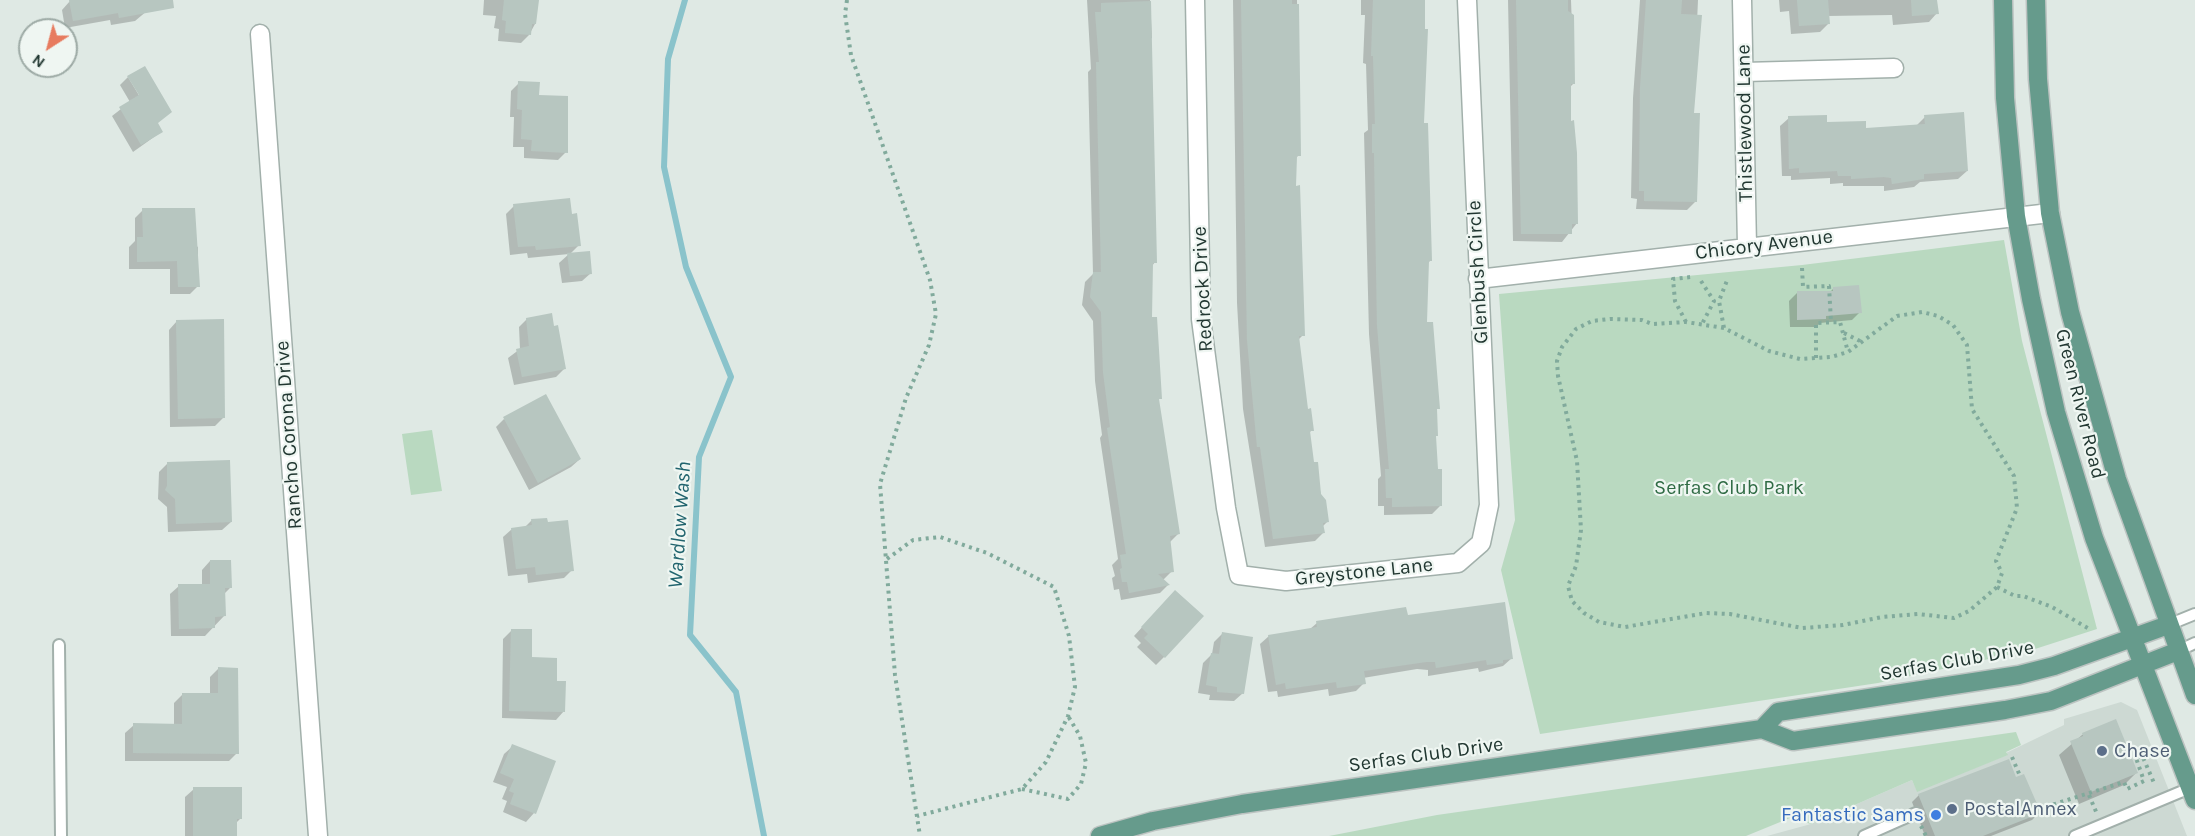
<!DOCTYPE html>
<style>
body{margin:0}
#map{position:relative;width:2195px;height:836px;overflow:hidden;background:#dfe9e4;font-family:Karla,sans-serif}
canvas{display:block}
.north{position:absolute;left:18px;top:18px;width:60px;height:60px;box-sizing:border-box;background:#eff6f2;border:2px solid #9daaa5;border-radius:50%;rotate:216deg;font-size:16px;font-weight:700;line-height:24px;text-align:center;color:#213731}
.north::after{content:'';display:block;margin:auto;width:21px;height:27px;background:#e77b5f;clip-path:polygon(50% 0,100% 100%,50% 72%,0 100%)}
</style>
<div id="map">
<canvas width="2195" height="836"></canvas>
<div class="north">N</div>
</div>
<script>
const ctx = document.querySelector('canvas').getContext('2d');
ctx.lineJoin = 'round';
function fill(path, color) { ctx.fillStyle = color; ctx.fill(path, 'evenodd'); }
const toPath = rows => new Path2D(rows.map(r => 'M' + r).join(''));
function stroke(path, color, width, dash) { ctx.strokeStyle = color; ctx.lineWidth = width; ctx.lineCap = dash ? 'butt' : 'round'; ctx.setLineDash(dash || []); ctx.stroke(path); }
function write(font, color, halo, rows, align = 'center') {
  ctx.font = font + ' Karla,sans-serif'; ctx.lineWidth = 4.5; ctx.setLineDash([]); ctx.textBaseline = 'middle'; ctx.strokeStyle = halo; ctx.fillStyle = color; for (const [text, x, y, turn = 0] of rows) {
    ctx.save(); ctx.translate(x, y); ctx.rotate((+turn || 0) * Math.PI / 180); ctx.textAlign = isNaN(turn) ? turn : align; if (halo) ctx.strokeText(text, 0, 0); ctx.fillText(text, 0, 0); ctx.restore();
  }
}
const built = toPath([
 [2121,702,2137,710,2187,836,1767,836,1811,824,1912,780,1917,791,2007,755,2006,753,2064,725,2064,719]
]);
const green = toPath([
 [2004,240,2022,341,2097,629,2035,649,1878,683,1540,734,1501,570,1515,520,1499,294,1802,265],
 [432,430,442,491,411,495,402,434],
 [2016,732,2021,745,2006,752,2008,755,1917,792,1912,780,1811,824,1790,818,1746,836,1329,836,1437,815]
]);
const shadow = toPath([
 [78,0,160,0,135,21,111,25,110,20,65,28,62,10,70,1],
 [484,0,537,0,535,24,529,35,521,43,498,41,499,29,494,28,496,16,483,15],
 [1087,0,1150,0,1152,38,1148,41,1155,262,1152,266,1150,319,1160,398,1158,401,1178,534,1170,542,1172,571,1163,580,1168,585,1160,593,1121,600,1119,589,1114,590,1112,578,1115,576,1112,565,1118,559,1100,438,1102,435,1095,381,1093,321,1082,305,1085,282,1093,274,1088,72,1091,69],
 [1233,0,1297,0,1299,155,1295,159,1295,187,1303,335,1298,340,1306,411,1312,430,1309,433,1313,464,1328,521,1322,527,1323,533,1315,541,1265,547,1243,409,1237,303],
 [1361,0,1424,0,1422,125,1431,260,1427,264,1425,324,1438,408,1435,411,1434,437,1441,505,1432,514,1384,515,1384,506,1378,506,1378,479,1381,476,1369,334,1364,133,1368,130,1366,64,1363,63,1365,15,1361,15],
 [1508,0,1571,0,1574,83,1569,88,1570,122,1577,223,1562,242,1513,241],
 [1640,0,1698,0,1693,114,1695,202,1687,210,1636,209,1637,199,1631,198,1633,98],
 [1779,0,1936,0,1937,13,1929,22,1893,25,1892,15,1828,16,1829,23,1820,32,1791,34,1789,11,1780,12],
 [128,77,161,132,133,152,112,116,130,102,120,85],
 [519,83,538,97,566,152,558,160,524,158,524,147,513,147,514,117,510,117,511,91],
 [1925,117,1967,171,1958,179,1920,182,1914,187,1884,191,1884,186,1843,186,1843,183,1830,184,1830,178,1791,180,1791,176,1782,176,1780,126,1789,118,1865,130,1917,125],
 [514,206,571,215,579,245,570,254,591,273,582,281,562,283,559,263,569,254,528,258,527,253,510,255,506,214],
 [143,210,198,247,198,286,190,294,170,294,170,269,129,269,129,247,135,241,135,218],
 [1834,288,1860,312,1852,320,1820,323,1816,327,1790,327,1789,301,1797,293,1830,292],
 [527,319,565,368,556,377,514,385,508,358,520,349,519,327],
 [177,321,223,418,215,426,170,427,169,330],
 [504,419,580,459,571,467,529,490,496,427],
 [167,464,231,522,222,530,168,532,167,507,158,499,159,472],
 [532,520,572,570,564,578,528,583,527,574,508,576,503,537,512,529,524,528],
 [210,561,230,588,224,594,224,616,205,636,171,636,170,594,179,586,202,585,202,570],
 [1167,600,1164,657,1156,665,1137,647,1141,643,1134,636],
 [1406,617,1512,658,1503,666,1479,672,1478,668,1428,676,1428,670,1417,669,1363,678,1364,683,1356,691,1329,696,1328,689,1278,697,1277,691,1268,692,1260,644,1269,636,1310,629,1317,623],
 [512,630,530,659,555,682,564,711,556,720,502,718,503,639],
 [1222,634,1243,693,1234,701,1209,700,1210,695,1198,693,1203,663,1212,654,1214,642],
 [218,669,237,753,229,761,125,761,125,733,134,725,174,725,174,703,182,695,210,695,210,677],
 [2115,721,2136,773,2124,785,2079,804,2059,755,2082,735],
 [513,746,534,813,526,822,503,812,507,801,502,799,507,787,493,782,504,754],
 [194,789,240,819,236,823,236,836,185,836,185,797],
 [1919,795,2039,813,2032,820,1991,836,1925,836,1912,802]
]);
const stream = toPath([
 [685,0,668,59,664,167,686,267,731,377,699,457,690,635,736,692,764,836]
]);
const building = toPath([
 [69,0,173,0,174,8,119,18,118,13,73,21],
 [504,0,539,0,536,24,532,24,531,35,505,33,506,21,502,20],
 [1241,0,1292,0,1292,4,1299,4,1301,156,1297,156,1296,186,1300,185,1305,336,1299,336,1308,409,1311,408,1314,431,1310,431,1314,462,1318,462,1321,494,1326,500,1329,522,1323,523,1325,533,1273,539,1260,447,1257,447,1247,340],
 [1373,0,1425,0,1425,29,1428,29,1424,123,1428,123,1432,261,1429,261,1427,322,1433,322,1437,372,1440,409,1437,409,1438,436,1436,436,1438,469,1442,469,1442,506,1392,507,1392,498,1386,498,1385,469,1389,469,1377,325,1374,153,1372,153,1372,124,1375,124,1373,56,1371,56],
 [1516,0,1568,0,1568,11,1574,15,1575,84,1571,84,1571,121,1574,120,1577,153,1578,224,1572,224,1572,234,1521,234],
 [1646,0,1682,0,1681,14,1702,15,1694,113,1700,113,1697,202,1644,201,1644,191,1639,191,1640,88],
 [1797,0,1828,0,1830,24,1799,26],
 [1911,0,1937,0,1939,14,1912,16],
 [1151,1,1157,263,1153,263,1152,317,1157,317,1162,399,1159,399,1180,534,1170,536,1174,572,1158,574,1170,585,1129,593,1127,582,1122,582,1120,569,1122,568,1120,555,1126,554,1107,428,1110,427,1103,372,1101,312,1090,297,1093,272,1101,272,1096,62,1099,62,1095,12,1101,12,1101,3],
 [145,66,172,112,158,123,163,132,141,145,119,107,139,95,127,76],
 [518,81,540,82,539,95,568,96,568,153,531,151,532,140,521,139,522,110,517,109],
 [1964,112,1968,171,1924,174,1924,179,1892,184,1891,178,1884,177,1851,179,1851,176,1838,176,1837,171,1799,173,1799,168,1789,169,1788,116,1827,115,1827,122,1866,121,1866,128,1925,124,1924,115],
 [570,198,572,214,577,213,581,246,536,250,535,246,518,247,513,204],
 [142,208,195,208,200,287,178,287,177,261,137,262,137,237,143,237],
 [590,251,592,274,570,276,567,253],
 [1859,285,1862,313,1826,316,1826,319,1797,320,1797,291,1833,291,1833,287],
 [552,313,554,326,558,325,566,369,522,377,516,349,529,346,526,318],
 [224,319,225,418,178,419,176,320],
 [546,394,581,459,538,483,503,417],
 [230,460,232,522,176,524,175,499,165,490,167,486,167,462],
 [547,518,548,522,568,520,574,571,536,575,535,567,516,569,511,528,532,525,531,519],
 [210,560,231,560,232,588,225,588,226,616,215,617,215,628,179,629,178,584,210,584],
 [1175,590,1204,616,1165,658,1144,638,1148,634,1141,627],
 [1505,602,1513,659,1503,660,1503,663,1487,665,1486,660,1436,668,1435,662,1426,662,1364,671,1366,684,1337,688,1336,682,1286,689,1285,683,1276,685,1268,635,1317,627,1316,621,1406,607,1408,615],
 [511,629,532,629,532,657,557,658,557,681,566,681,565,712,509,711],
 [1222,632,1253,637,1244,694,1217,692,1217,687,1206,685,1211,653,1219,654],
 [218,667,238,668,239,754,133,753,133,723,182,724,182,693,218,693],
 [2116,719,2138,773,2091,792,2070,741,2083,736,2082,733],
 [512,744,556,761,536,814,510,804,514,793,509,791,514,779,500,773],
 [2009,759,2016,777,2024,774,2041,813,1983,836,1935,836,1918,794],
 [193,787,242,787,242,819,237,819,237,836,193,836]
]);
const path = toPath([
 [847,0,845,14,851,55,930,280,936,314,929,345,906,398,880,484,895,675,920,836],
 [1802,268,1803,287,1829,286,1831,322],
 [1701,281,1714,301,1702,324],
 [1686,322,1675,301,1673,279,1691,277],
 [1724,328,1686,322,1652,324,1642,320,1610,319,1592,321,1576,329,1562,347,1557,361,1558,376,1577,461,1581,530,1576,566,1568,586,1572,601,1584,613,1599,622,1625,627,1706,613,1730,614,1802,628,1843,625,1882,617,1918,614,1954,618,1969,611,1997,587,2002,573,1996,561,2017,508,2014,476,1972,409,1967,345,1953,325,1938,316,1922,312,1897,316,1848,352,1831,357,1800,359,1769,351,1724,328,1719,301,1728,278],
 [1844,333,1862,342],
 [1816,358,1816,323,1840,322,1848,352],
 [887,559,913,540,940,537,987,553,1054,587,1069,636,1075,687,1068,716,1046,762,1022,789,917,816],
 [1997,587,2015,596,2023,596,2052,607,2091,630],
 [2012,757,2020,776],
 [1022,789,1068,799,1081,784,1086,763,1080,736,1068,716],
 [2089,795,2097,814],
 [2039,809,2124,782,2127,789,2144,781,2136,758,2142,755,2154,783],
 [1921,826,1926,836]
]);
const service = toPath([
 [2168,625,2195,614],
 [59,645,61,836],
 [2178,651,2195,643],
 [1864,836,1916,813],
 [2075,836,2190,788]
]);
const minor = toPath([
 [1195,0,1201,319,1226,508,1239,575,1286,581,1458,563,1481,543,1489,505,1467,0],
 [1742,0,1747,246],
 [260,34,318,836],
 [1744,72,1894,68],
 [1478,279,2050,213]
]);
const primary = toPath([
 [2003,0,2005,98,2016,216,2031,299,2056,412,2094,538,2195,800],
 [2036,0,2038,79,2050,213,2070,312,2117,479,2195,695],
 [1762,729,1778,712,2019,675,2054,666,2168,625],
 [1100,836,1153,821,1242,804,1762,729,1793,741,2005,710,2051,701,2178,651]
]);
const markers = [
 [2102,751,6,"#5c6f8a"],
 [1952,809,6,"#5c6f8a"],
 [1936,815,6,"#3f7fe0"]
];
const streetNames = [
 ["Thistlewood Lane",1745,123,-91],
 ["Chicory Avenue",1764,245,-7],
 ["Glenbush Circle",1478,272,-93],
 ["Redrock Drive",1203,289,-93],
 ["Green River Road",2080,404,76],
 ["Rancho Corona Drive",289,435,-94],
 ["Greystone Lane",1364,572,-6],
 ["Serfas Club Drive",1957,661,-10],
 ["Serfas Club Drive",1426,755,-8]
];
const parkNames = [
 ["Serfas Club Park",1729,488]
];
const serviceNames = [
 ["Chase",2114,751],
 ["PostalAnnex",1964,809]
];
const shopNames = [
 ["Fantastic Sams",1924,815]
];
const waterNames = [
 ["Wardlow Wash",680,525,-86]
];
fill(built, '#cdd9d3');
fill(green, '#b9d9c0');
fill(shadow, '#0003');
stroke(stream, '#8ac3cb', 6);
fill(building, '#b7c6c0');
stroke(service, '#a2b0ab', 14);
stroke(minor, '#a2b0ab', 21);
stroke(primary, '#bcc3c1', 21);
stroke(path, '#81aa9c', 4, [3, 4.5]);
stroke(service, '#fff', 10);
stroke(minor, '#fff', 18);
stroke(primary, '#669b8c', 18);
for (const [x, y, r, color] of markers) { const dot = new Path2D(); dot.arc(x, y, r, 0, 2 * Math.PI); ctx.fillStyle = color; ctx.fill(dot); stroke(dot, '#eff6f2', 2); }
write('20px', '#213731', '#eff6f2', streetNames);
write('20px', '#2f6b44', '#eff6f2', parkNames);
write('20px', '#4e5e75', '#eff6f2', serviceNames, 'left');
write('20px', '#366cbe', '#eff6f2', shopNames, 'right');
write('italic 21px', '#21646e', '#eff6f2', waterNames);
</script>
